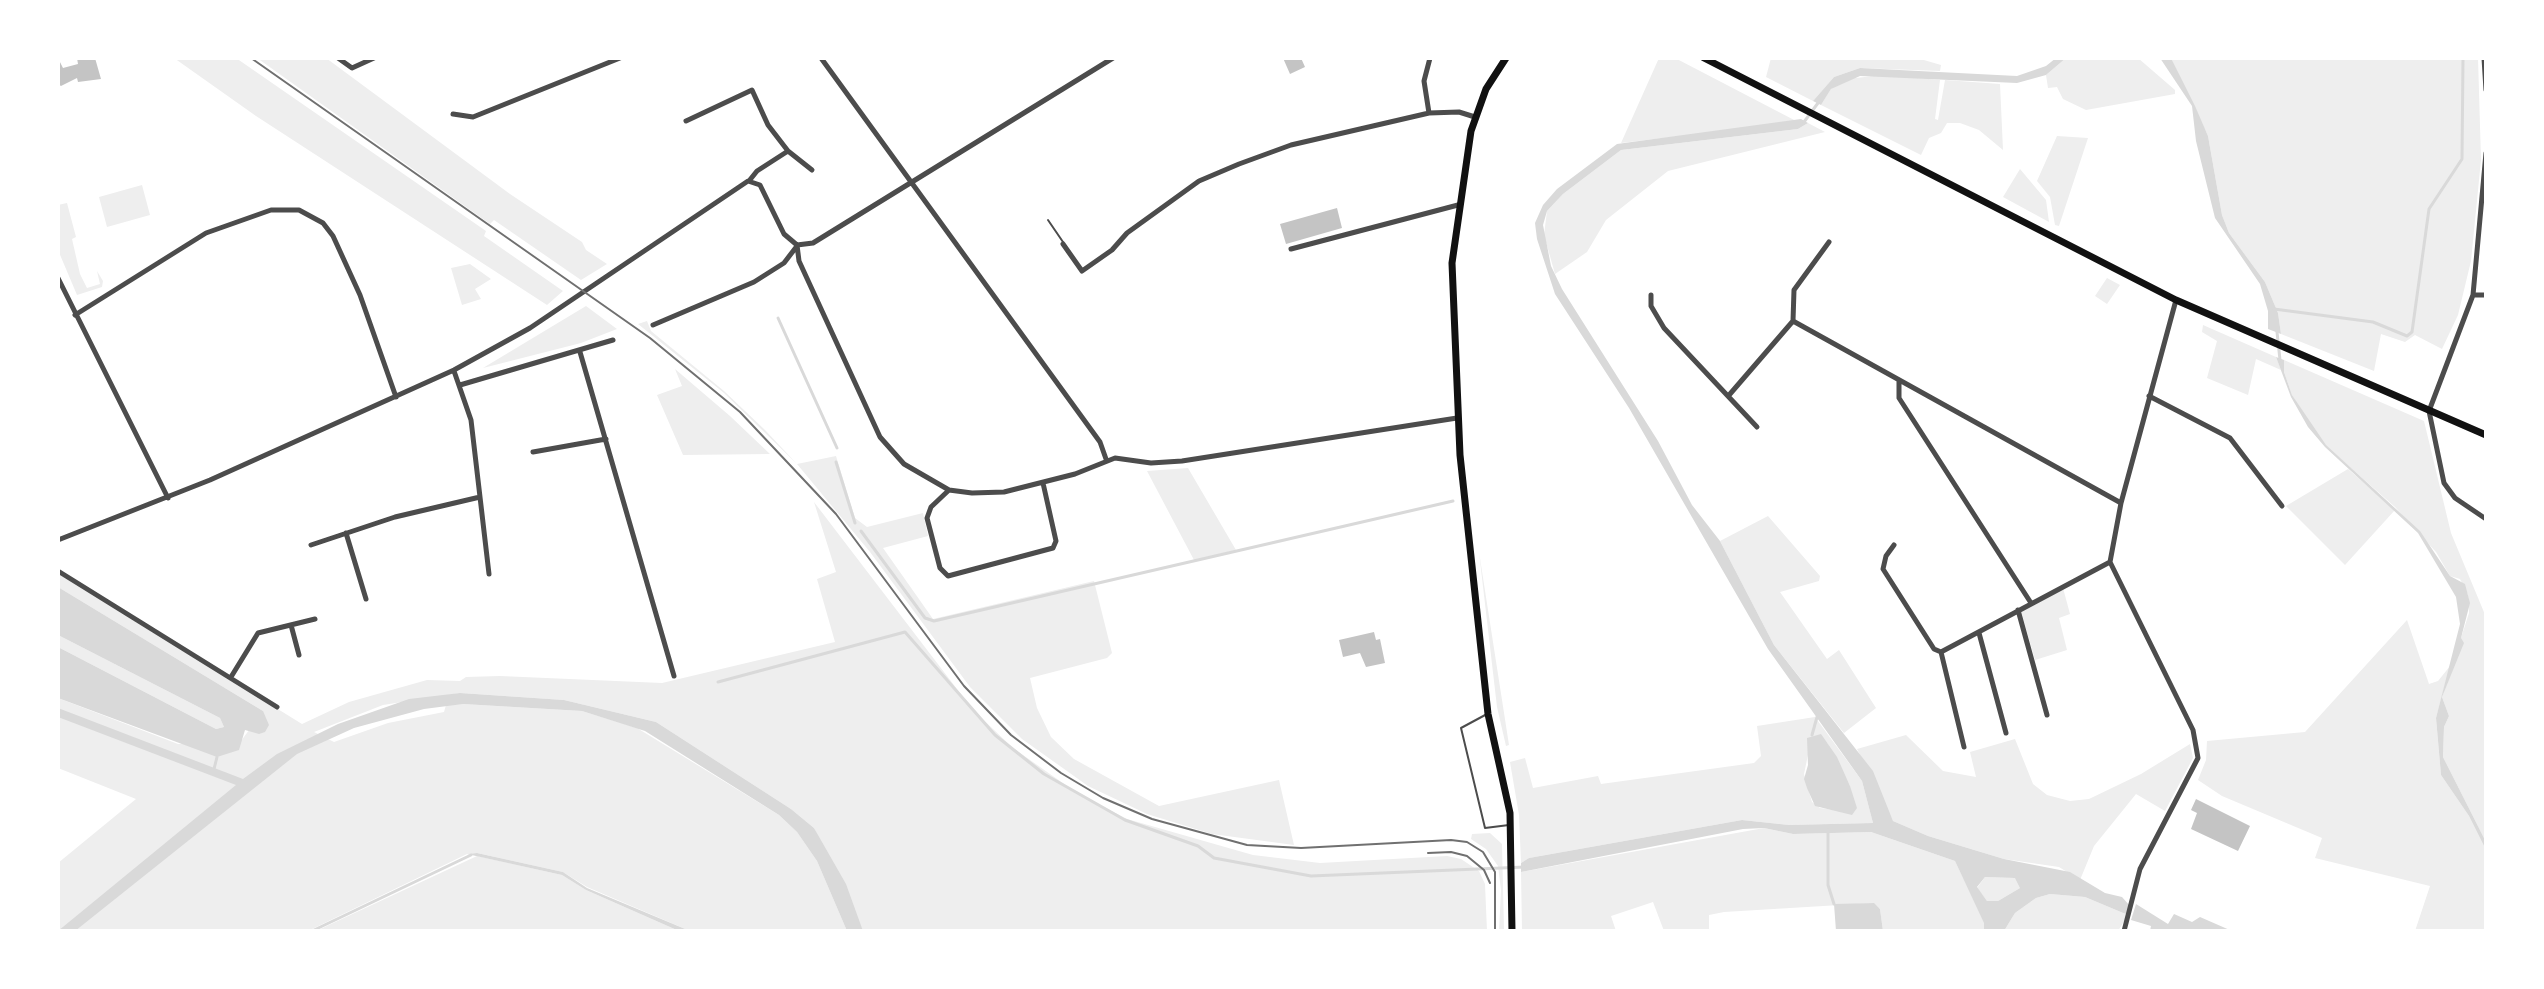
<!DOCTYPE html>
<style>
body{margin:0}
#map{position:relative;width:2544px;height:989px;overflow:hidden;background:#fff;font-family:Figtree,sans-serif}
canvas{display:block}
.frame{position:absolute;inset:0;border:60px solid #fff;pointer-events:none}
</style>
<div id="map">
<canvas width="2544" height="989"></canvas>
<div class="frame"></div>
</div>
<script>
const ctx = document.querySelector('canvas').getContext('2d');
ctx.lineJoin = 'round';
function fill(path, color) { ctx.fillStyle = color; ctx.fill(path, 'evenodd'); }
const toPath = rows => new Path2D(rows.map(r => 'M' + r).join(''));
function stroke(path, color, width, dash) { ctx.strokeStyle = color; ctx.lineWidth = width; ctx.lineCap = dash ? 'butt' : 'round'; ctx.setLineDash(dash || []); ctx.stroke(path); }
const green = toPath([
 [174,58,236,58,486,231,484,236,563,291,547,305,256,116],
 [257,58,326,58,510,194,582,242,586,250,607,264,581,280,494,220,490,224],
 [1659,58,1675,58,1798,122,1621,143],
 [1771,58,1917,58,1941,65,1940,71,1860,68,1834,77,1813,101,1766,77],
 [2066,58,2138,58,2175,90,2175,94,2086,110,2063,99,2057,87,2048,88,2046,75],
 [2171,58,2478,58,2481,160,2471,261,2458,315,2442,349,2415,335,2405,342,2381,334,2374,371,2281,334,2278,313,2265,282,2229,233,2222,215,2208,136],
 [1884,75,1940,80,1935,119,1938,120,1945,80,2000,84,2003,150,1979,130,1960,123,1947,123,1941,133,1929,138,1921,155,1821,105,1831,89,1846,79],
 [1808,123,1825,132,1668,171,1606,220,1587,252,1555,274,1544,235,1547,211,1563,194,1621,150,1798,129],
 [2057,136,2088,138,2059,226,2055,225,2050,197,2037,181],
 [2020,169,2046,200,2049,222,2003,197],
 [142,185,150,215,107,227,99,197],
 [67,203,76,237,72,239,80,274,87,288,100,284,97,271,103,281,102,287,77,295,58,250,58,205],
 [470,264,491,279,475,289,481,299,462,305,451,268],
 [2107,278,2120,285,2107,304,2095,296],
 [586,306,617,329,581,343,483,368],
 [647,321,651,331,724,391,765,430,797,464,836,456,855,518,867,527,923,513,928,536,883,548,933,619,1094,581,1112,653,1107,658,1030,678,1037,708,1051,737,1074,759,1159,806,1279,780,1294,845,1212,834,1147,814,1088,786,1022,739,970,687,870,552,797,464,724,393,638,324],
 [2203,325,2276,357,2281,370,2256,359,2248,395,2207,378,2217,341,2202,332],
 [2284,360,2424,421,2451,533,2486,617,2486,842,2443,757,2444,727,2449,716,2442,697,2469,613,2468,595,2460,579,2450,576,2436,552,2395,507,2326,446,2310,425,2292,395,2284,372],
 [675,369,730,416,770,454,683,455,657,395,682,386],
 [1188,468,1236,550,1194,560,1147,471],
 [2348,469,2395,510,2345,565,2286,506],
 [814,502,973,710,1013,748,1077,793,1127,819,1253,855,1320,863,1447,856,1461,859,1479,871,1485,884,1487,931,863,931,814,828,791,809,656,722,564,700,460,693,383,705,314,732,334,742,388,723,444,712,446,705,463,704,582,711,637,728,779,815,797,832,817,861,847,931,690,931,587,887,563,872,477,853,467,854,308,931,58,931,58,863,136,799,58,768,58,698,178,744,241,741,263,711,58,587,58,573,302,724,349,702,427,680,460,681,466,677,500,676,662,683,835,642,817,579,836,572],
 [1768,516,1820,576,1819,581,1780,592,1827,659,1839,650,1876,708,1844,733,1774,645,1720,541],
 [1479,552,1509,745,1506,746,1497,707],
 [2063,588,2070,614,2059,618,2067,650,2035,660,2021,611],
 [2407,620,2429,684,2438,681,2450,666,2436,718,2441,775,2469,816,2486,850,2486,931,2415,931,2430,886,2315,858,2322,838,2222,796,2198,780,2206,760,2207,741,2305,732],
 [58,635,220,718,224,727,216,729,58,647],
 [1815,717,1862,781,1873,823,1789,825,1742,820,1529,858,1521,863,1519,815,1510,762,1525,758,1533,788,1598,776,1601,784,1754,763,1761,756,1757,726],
 [1827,743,1850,786,1835,810,1820,808,1812,802,1804,774,1809,750],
 [1906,735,1943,771,1976,777,1970,752,2015,739,2033,784,2047,795,2070,801,2089,799,2141,774,2190,744,2193,758,2165,811,2136,794,2094,846,2080,880,2059,867,2004,859,1928,836,1893,821,1857,749],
 [1764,828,1793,834,1871,832,1955,861,1985,923,1984,931,1883,931,1880,909,1873,903,1724,912,1709,915,1709,931,1664,931,1653,902,1611,916,1616,931,1522,931,1521,872],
 [1490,833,1502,844,1504,931,1499,931,1501,890,1498,866,1486,849,1471,839,1472,834],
 [477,856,562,875,586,890,679,931,316,931],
 [1985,877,2016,878,2021,883,2020,888,1998,901,1987,901,1977,888],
 [2050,894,2085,897,2128,915,2118,931,2004,931,2015,913,2036,898]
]);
const water = toPath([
 [2056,58,2066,58,2046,75,2017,83,1860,76,1831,89,1821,105,1813,101,1834,77,1860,68,2017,76,2046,66],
 [2160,58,2171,58,2195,106,2208,136,2222,215,2229,233,2265,282,2278,313,2281,334,2268,329,2268,311,2260,284,2215,218,2196,141,2192,106],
 [1801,119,1808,123,1798,129,1621,150,1563,194,1547,211,1543,225,1551,266,1562,289,1658,441,1692,505,1720,541,1774,645,1873,771,1893,821,1928,836,2004,859,2070,872,2105,893,2122,897,2130,906,2128,915,2085,897,2050,894,2036,898,2015,913,2004,931,1984,931,1984,923,1955,861,1871,832,1793,834,1764,828,1743,829,1521,872,1521,863,1529,858,1742,820,1789,825,1873,823,1862,781,1768,649,1629,408,1555,294,1537,239,1535,223,1543,205,1557,189,1617,144],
 [1985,877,2015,878,2020,888,1998,901,1987,901,1977,887],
 [2276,357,2284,360,2284,372,2292,395,2326,445,2420,531,2450,576,2465,584,2470,603,2461,638,2464,643,2442,697,2449,716,2444,727,2443,757,2486,842,2486,850,2469,816,2441,775,2436,718,2460,624,2456,597,2418,533,2325,447,2308,427,2291,397],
 [58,587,263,711,269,725,265,732,259,734,245,730,239,750,217,757,58,698,58,647,216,729,224,727,220,718,58,635],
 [460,693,564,700,656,722,791,809,814,828,846,884,863,931,847,931,817,861,797,832,779,815,645,731,582,711,463,704,424,709,354,728,297,754,75,931,58,931,236,785,58,717,58,708,243,779,277,754,338,724,409,699],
 [1821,734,1837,757,1850,786,1857,808,1852,815,1815,806,1807,788,1804,779,1808,765,1807,738],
 [477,853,563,872,587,888,690,931,679,931,586,890,562,875,467,854],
 [1874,903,1880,909,1883,931,1836,931,1834,904],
 [2136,904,2168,924,2174,914,2192,922,2200,917,2232,931,2150,931,2151,926,2131,920]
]);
const stream = toPath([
 [1804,122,1818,103],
 [2274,309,2373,322,2407,336,2412,332,2429,209,2462,159,2463,58],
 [778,318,837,448],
 [2277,332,2280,360],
 [836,462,855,523],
 [861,531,925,618,934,621,1453,501],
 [718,682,905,632,995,735,1044,774,1125,820,1198,846,1214,858,1311,876,1525,867],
 [1812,735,1817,717],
 [214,769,217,757],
 [1828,830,1828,885,1834,904],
 [312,931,471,855]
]);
const building = toPath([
 [58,58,63,68,78,64,77,58,95,58,101,79,78,82,77,78,61,86,58,84],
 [1283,58,1301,58,1305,67,1290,74],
 [1337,208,1342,228,1286,244,1280,224],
 [1374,632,1376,640,1380,639,1385,663,1366,667,1360,653,1343,657,1339,640],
 [2196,799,2250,826,2238,851,2191,829,2197,813,2191,810]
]);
const service = toPath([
 [1048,220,1063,242],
 [1487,714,1461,728,1485,828,1509,825]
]);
const minor = toPath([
 [338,58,352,68,374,58],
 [821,58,1100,442,1106,459],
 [2484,58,2486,90],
 [1429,113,1424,81,1430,58],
 [453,114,473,117,620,58],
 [686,121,752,90,768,125,788,151,757,171,749,181],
 [788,151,812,170],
 [2486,153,2473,295,2429,411,2444,483,2455,498,2486,519],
 [1063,244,1082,271,1112,250,1127,233,1199,181,1239,164,1291,145,1429,113,1459,112,1475,117],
 [797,245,799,261,880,437,904,464,949,490,972,493,1004,492,1075,474,1115,458,1151,463,1182,461,1457,418],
 [797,245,813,243,1113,58],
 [1291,249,1458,205],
 [58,278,168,498],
 [1651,295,1651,306,1664,328,1757,427],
 [2473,295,2486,295],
 [75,315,206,233,271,210,299,210,323,223,333,236,360,295,396,397],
 [1793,321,2121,503],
 [653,325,754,282,784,263,797,246],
 [580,352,674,676],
 [454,371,471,420,489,574],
 [1899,380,1899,398,2031,603],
 [460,385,613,340],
 [1730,394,1793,321,1794,290,1829,242],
 [2149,396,2230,438,2282,506],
 [533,452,606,439],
 [949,490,931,507,927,518,940,568,948,576,1053,548,1056,541,1043,483],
 [346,533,366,599],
 [58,540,210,480,454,370,530,328,748,181,760,185,784,234,797,245],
 [311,545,395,517,480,497],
 [1894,545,1886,556,1883,569,1934,649,1941,652,1964,747],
 [58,571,277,707],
 [2018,610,2047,715],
 [291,625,299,655],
 [1979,633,2006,733],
 [1941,652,2110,562],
 [231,677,258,633,315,619],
 [2124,931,2140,869,2198,758,2193,730,2110,562,2121,503,2176,300]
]);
const secondary = toPath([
 [1506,58,1486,89,1471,131,1452,263,1460,455,1488,714,1510,813,1512,931]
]);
const primary = toPath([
 [1704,58,2176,300,2486,435]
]);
const tram = toPath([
 [251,58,650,338,740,412,836,514,964,686,1011,735,1061,773,1103,798,1152,819,1247,845,1301,848,1451,840,1467,842,1483,852,1495,872,1495,931],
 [1428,853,1451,852,1467,856,1484,870,1490,883]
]);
fill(green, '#eee');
fill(water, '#d9d9d9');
stroke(stream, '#d9d9d9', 3);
fill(building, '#c4c4c4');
stroke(service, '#4c4c4c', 2);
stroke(minor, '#4c4c4c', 5);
stroke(secondary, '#111', 7);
stroke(primary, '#111', 7);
stroke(tram, '#707070', 2);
</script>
